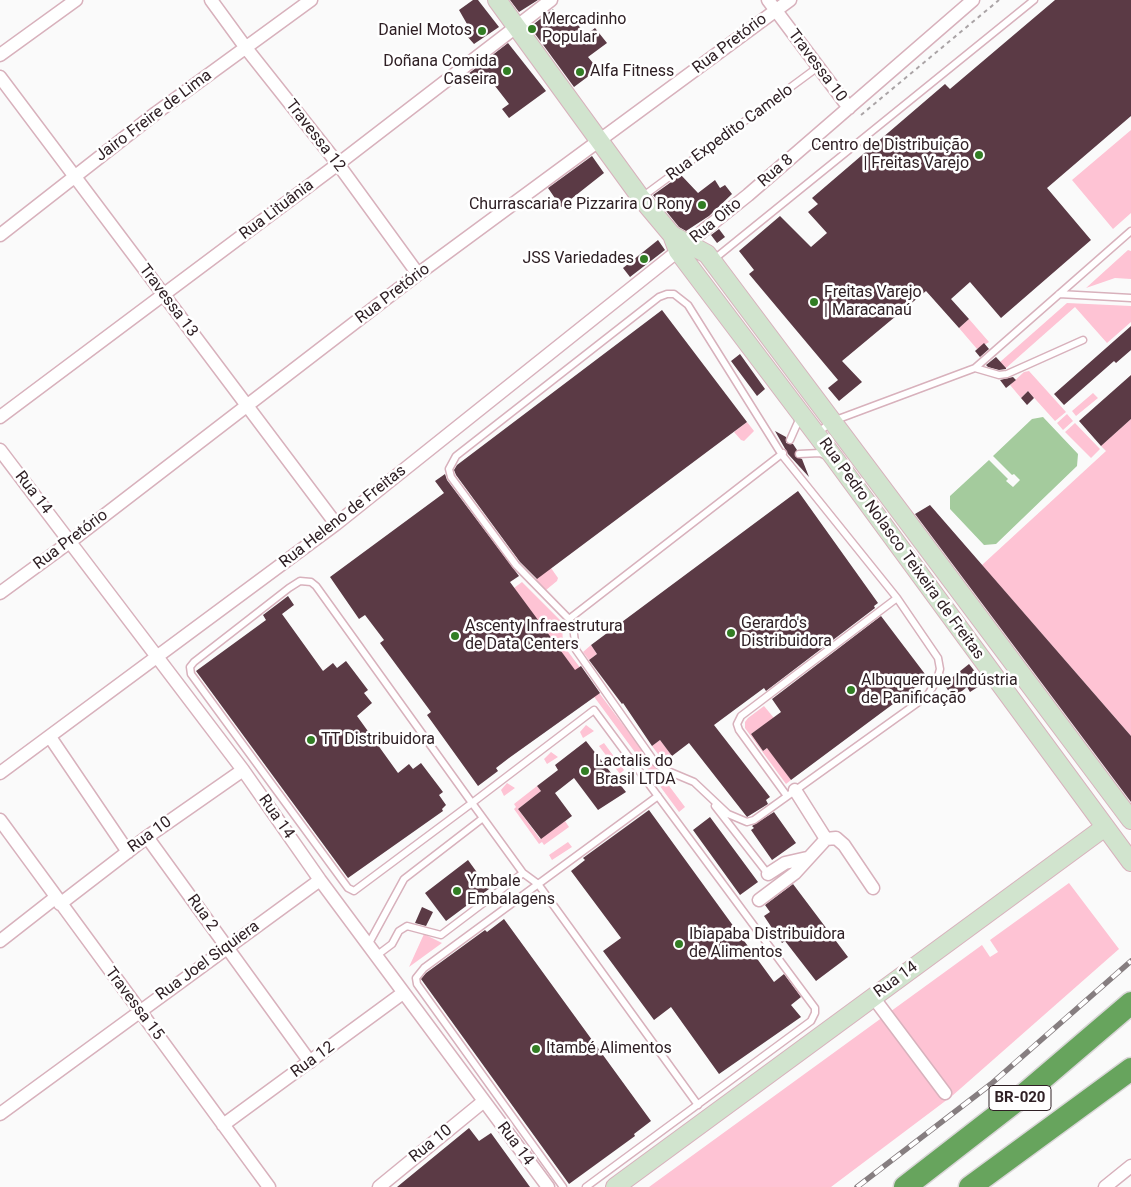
<!DOCTYPE html>
<meta charset="utf-8">
<style>
body{margin:0}
canvas{display:block;background:#fafafa}
</style>
<canvas width="1131" height="1187"></canvas>
<script>
const ctx = document.querySelector('canvas').getContext('2d');
ctx.lineJoin = 'round';
function fill(path, color) { ctx.fillStyle = color; ctx.fill(path, 'evenodd'); }
const toPath = rows => new Path2D(rows.map(r => 'M' + r).join(''));
function stroke(path, color, width, dash) { ctx.strokeStyle = color; ctx.lineWidth = width; ctx.lineCap = dash ? 'butt' : 'round'; ctx.setLineDash(dash || []); ctx.stroke(path); }
function write(font, color, halo, rows, align = 'center') {
  ctx.font = font + ' Roboto,sans-serif'; ctx.lineWidth = 5; ctx.setLineDash([]); ctx.textBaseline = 'middle'; ctx.strokeStyle = halo; ctx.fillStyle = color; for (const [text, x, y, turn = 0] of rows) {
    ctx.save(); ctx.translate(x, y); ctx.rotate((+turn || 0) * Math.PI / 180); ctx.textAlign = isNaN(turn) ? turn : align; if (halo) ctx.strokeText(text, 0, 0); ctx.fillText(text, 0, 0); ctx.restore();
  }
}
const green = toPath([
 [1131,130,1131,213,1113,229,1072,180],
 [1128,250,1131,251,1131,279,1115,278,1086,288],
 [1067,303,1131,306,1131,322,1107,343,1075,307,1006,368,1000,362],
 [969,319,989,342,977,349,959,328],
 [1029,371,1066,412,1055,421,1028,391,1021,398,1010,385,1024,372],
 [1093,393,1098,398,1076,416,1072,411],
 [1067,414,1073,421,1063,430,1057,423],
 [1131,419,1131,736,982,565,1106,451,1101,446],
 [747,422,754,431,744,441,741,440,734,432],
 [1075,423,1100,449,1091,458,1065,432],
 [551,568,558,578,557,581,546,590,544,589,536,579],
 [522,582,562,622,563,645,685,807,679,812,514,588],
 [591,645,597,654,589,660,583,652],
 [764,706,774,718,751,734,763,751,788,733,777,760,791,780,786,784,745,728,745,722,748,718],
 [586,725,594,731,583,738,580,732],
 [660,740,672,756,664,762,652,746],
 [604,743,624,770,620,774,599,746],
 [551,752,558,757,547,764,544,759],
 [507,783,515,788,504,796,501,790],
 [537,786,541,791,518,809,540,839,565,821,569,827,544,845,542,842,539,844,514,809,516,807,514,804],
 [568,842,572,847,552,860,549,855],
 [1069,883,1119,949,952,1096,831,1187,649,1187,982,945,990,957,998,952,990,940],
 [424,934,442,943,409,967]
]);
const water = toPath([
 [1043,417,1078,454,1077,466,996,544,984,545,950,509,950,496,989,460,1008,479,1006,481,1013,487,1020,480,1014,474,1012,475,993,456,1032,419]
]);
const building = toPath([
 [473,0,478,0,499,27,474,44,466,35,471,31,459,10],
 [510,0,538,0,519,12],
 [1055,0,1131,0,1131,116,1047,188,1091,240,1001,318,970,282,951,299,969,319,959,328,926,291,842,361,862,382,839,401,828,388,838,380,749,274,754,270,739,251,780,216,811,247,827,233,808,212,818,204,812,198,945,84,950,89],
 [553,9,567,27,575,21,586,35,595,28,607,43,588,57,598,69,574,87,530,27],
 [508,43,546,91,509,118,502,109,509,104,488,77,477,86,468,74],
 [592,156,604,173,561,207,548,188],
 [681,175,698,193,715,180,720,188,725,185,732,194,709,216,686,231,679,227,653,195],
 [719,229,725,237,717,243,711,235],
 [658,240,665,250,630,277,623,268],
 [662,310,747,422,537,579,520,562,456,475,454,470,457,465],
 [1131,326,1131,350,1116,363,1114,361,1064,405,1054,394],
 [984,343,989,349,980,357,975,351],
 [740,354,765,389,757,396,731,361],
 [996,357,1006,368,1006,369,999,370,988,367,986,365],
 [1131,375,1131,419,1101,446,1079,421],
 [1013,377,1016,380,1006,388,1000,380],
 [1028,391,1034,398,1027,405,1021,398],
 [775,431,786,437,786,443,793,444,797,450,795,456,802,459,809,477,788,454],
 [445,474,447,480,519,576,510,582,575,670,581,666,600,693,509,758,496,768,498,771,478,786,427,715,431,712,380,643,384,640,365,615,359,619,330,577,444,493,435,481],
 [798,491,878,603,874,606,875,608,766,691,764,688,714,725,770,797,766,800,768,804,747,817,689,743,672,756,660,740,652,746,623,703,622,704,589,660,597,654,591,645],
 [930,505,1131,736,1131,802,915,514],
 [288,596,294,605,282,614,323,671,333,663,337,668,346,661,368,690,364,693,372,703,357,716,398,773,409,764,413,769,421,763,443,792,439,795,446,805,442,809,443,811,348,878,196,671,266,620,263,615],
 [881,616,928,678,791,780,767,748,763,751,751,734,781,712,772,699],
 [969,664,984,683,970,692,967,687,957,695,955,692,951,695,944,684],
 [586,741,626,792,598,810,574,778,555,793,572,816,541,839,518,809,541,791,537,786,558,770,555,765],
 [649,810,774,982,784,974,801,997,791,1005,801,1017,719,1074,671,1007,654,1020,603,951,621,938,571,871,585,860,583,858],
 [774,812,796,843,772,860,751,830,754,828,752,826],
 [710,817,758,882,740,895,693,830],
 [468,860,489,889,446,921,425,893],
 [793,884,848,957,816,981,785,941,782,943,764,916,770,912,765,905],
 [422,907,433,912,426,926,415,923],
 [504,919,651,1121,634,1134,635,1136,569,1184,421,979,426,973,485,930,487,932],
 [469,1128,479,1141,491,1133,530,1187,397,1187]
]);
const path = toPath([
 [861,115,999,0]
]);
const lane = toPath([
 [642,197,818,67],
 [713,260,1034,0],
 [667,294,674,294,688,305,782,455,897,598,938,658,940,669,937,680,927,696,754,820,747,822,728,814,694,782,663,769,654,761,576,650,573,626,569,619,516,565,451,477,449,469,456,456,659,297,667,294],
 [1059,294,1131,298],
 [975,368,999,375,1007,374,1083,340],
 [817,433,833,421,975,368,1131,231],
 [790,440,798,422,798,417],
 [799,454,820,453,827,456],
 [569,619,783,453],
 [787,796,739,730,737,724,741,716,897,598],
 [715,806,768,874],
 [368,945,404,879,483,818],
 [376,956,392,944,399,931,407,926,441,935,523,873],
 [563,1187,417,984,416,978,424,968,658,796],
 [586,1187,811,1021,815,1013,815,1008,594,710,472,803,354,891,348,888,191,674,190,667,194,662,289,588,300,581,311,582,316,586,472,803,483,818,523,873,538,884,698,1105]
]);
const street = toPath([
 [211,0,246,48,338,164,418,274],
 [768,0,849,108],
 [0,55,76,0],
 [0,77,336,524],
 [0,235,156,113,311,0],
 [0,417,338,164,551,0],
 [0,450,243,770,320,880,548,1187],
 [0,593,71,541,418,274,790,0],
 [50,737,128,852],
 [0,773,336,524,748,195,973,0],
 [795,790,826,839,836,838,844,845,873,888],
 [0,820,269,1187],
 [147,837,310,1062],
 [768,874,785,863,807,858],
 [759,900,795,873,826,839],
 [60,904,147,837,243,770],
 [0,941,55,898],
 [873,997,945,1093],
 [0,1114,320,880],
 [223,1125,403,993],
 [379,1187,484,1101],
 [1105,1187,1131,1166]
]);
const secondary = toPath([
 [497,0,641,198,672,235,678,251,835,459,1131,862],
 [672,235,707,254,1131,820],
 [615,1187,1105,827]
]);
const highway = toPath([
 [905,1187,1021,1097,1131,1003],
 [970,1187,1131,1069]
]);
const rail = toPath([
 [857,1187,991,1084,1131,961]
]);
const markers = [
 [532,29,5,"#327d24"],
 [482,31,5,"#327d24"],
 [507,71,5,"#327d24"],
 [580,72,5,"#327d24"],
 [979,155,5,"#327d24"],
 [702,205,5,"#327d24"],
 [644,259,5,"#327d24"],
 [814,302,5,"#327d24"],
 [731,633,5,"#327d24"],
 [455,636,5,"#327d24"],
 [851,690,5,"#327d24"],
 [311,740,5,"#327d24"],
 [585,771,5,"#327d24"],
 [457,891,5,"#327d24"],
 [679,944,5,"#327d24"],
 [536,1049,5,"#327d24"]
];
const shields = [
 [1020,1098,62]
];
const shieldNames = [
 ["BR-020",1020,1098]
];
const poiNames = [
 ["Mercadinho",542,20],
 ["Popular",542,38],
 ["Daniel Motos",472,31,"right"],
 ["Doñana Comida",497,62,"right"],
 ["Caseira",497,80,"right"],
 ["Alfa Fitness",590,72],
 ["Centro de Distribuição",969,146,"right"],
 ["| Freitas Varejo",969,164,"right"],
 ["Churrascaria e Pizzarira O Rony",692,205,"right"],
 ["JSS Variedades",634,259,"right"],
 ["Freitas Varejo",824,293],
 ["| Maracanaú",824,311],
 ["Gerardo's",741,624],
 ["Distribuidora",741,642],
 ["Ascenty Infraestrutura",465,627],
 ["de Data Centers",465,645],
 ["Albuquerque Indústria",861,681],
 ["de Panificação",861,699],
 ["TT Distribuidora",321,740],
 ["Lactalis do",595,762],
 ["Brasil LTDA",595,780],
 ["Ymbale",467,882],
 ["Embalagens",467,900],
 ["Ibiapaba Distribuidora",689,935],
 ["de Alimentos",689,953],
 ["Itambé Alimentos",546,1049]
];
const streetNames = [
 ["Rua Pretório",730,44,-37],
 ["Travessa 10",817,66,53],
 ["Jairo Freire de Lima",154,116,-37],
 ["Rua Expedito Camelo",730,133,-36],
 ["Travessa 12",315,136,52],
 ["Rua 8",776,171,-41],
 ["Rua Lituânia",277,210,-37],
 ["Rua Oito",716,221,-39],
 ["Rua Pretório",393,294,-37],
 ["Travessa 13",168,301,53],
 ["Rua 14",33,493,52],
 ["Rua Heleno de Freitas",343,517,-38],
 ["Rua Pretório",71,540,-37],
 ["Rua Pedro Nolasco Teixeira de Freitas",901,549,54],
 ["Rua 14",276,817,55],
 ["Rua 10",150,835,-36],
 ["Rua 2",202,913,54],
 ["Rua Joel Siquiera",208,961,-36],
 ["Rua 14",896,980,-36],
 ["Travessa 15",134,1004,53],
 ["Rua 12",313,1060,-36],
 ["Rua 10",431,1144,-39],
 ["Rua 14",515,1144,53]
];
fill(green, '#fec3d4');
fill(water, '#a4cb9d');
fill(building, '#5b3a45');
stroke(lane, '#d8b1bc', 9);
stroke(street, '#d8b1bc', 15);
stroke(secondary, '#d8b1bc', 20);
stroke(highway, '#dad7d8', 25);
stroke(path, '#aaa4a6', 2, [4, 4]);
stroke(lane, '#fff', 6);
stroke(street, '#fff', 12);
stroke(secondary, '#d1e4ce', 18);
stroke(highway, '#67a45d', 22);
stroke(rail, '#867e80', 5.5);
stroke(rail, '#fff', 4, [11]);
for (const [x, y, r, color] of markers) { const dot = new Path2D(); dot.arc(x, y, r, 0, 2 * Math.PI); ctx.fillStyle = color; ctx.fill(dot); stroke(dot, '#fff', 2); }
for (const [x, y, w] of shields) { const box = new Path2D(); box.roundRect(x - w / 2, y - 12.5, w, 25, 4); ctx.fillStyle = '#fff'; ctx.fill(box); stroke(box, '#2f2025', 1); }
write('bold 15px', '#2f2025', null, shieldNames);
write('16px', '#2f2025', '#fff', poiNames, 'left');
write('16px', '#2f2025', '#fff', streetNames);
</script>
